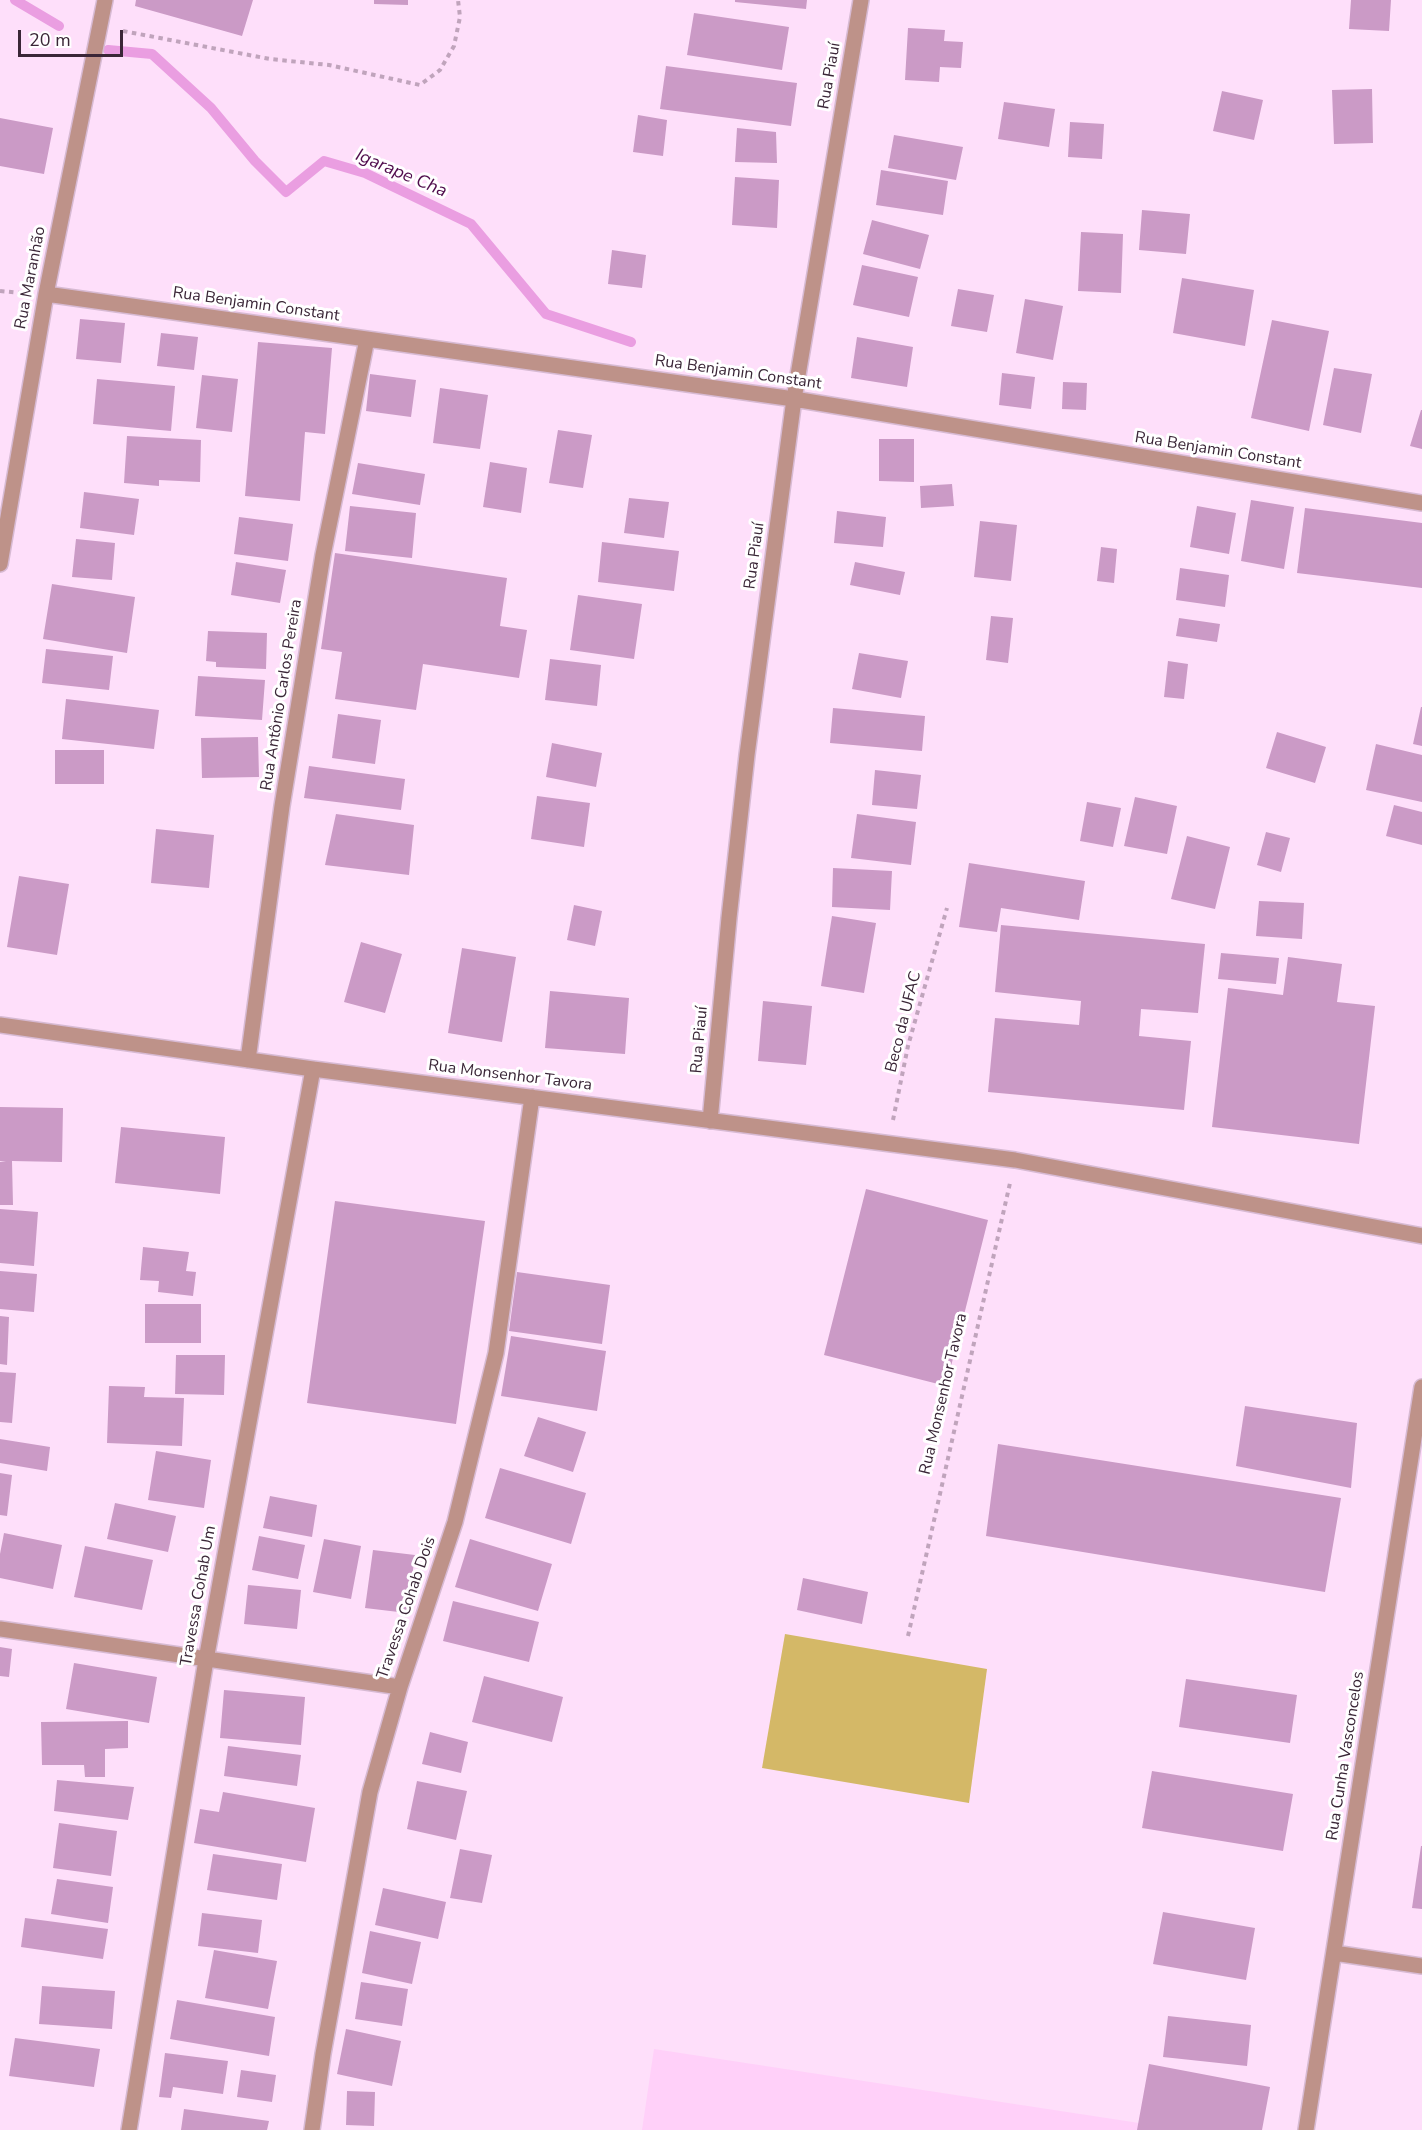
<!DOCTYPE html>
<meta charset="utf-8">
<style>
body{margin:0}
#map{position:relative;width:1422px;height:2130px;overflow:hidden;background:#fedffa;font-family:"Nunito Sans",sans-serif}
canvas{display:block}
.scale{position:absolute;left:18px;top:30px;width:105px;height:27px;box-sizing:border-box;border:3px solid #3a2637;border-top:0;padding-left:8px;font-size:18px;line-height:21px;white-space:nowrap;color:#3a2637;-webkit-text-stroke:4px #fff;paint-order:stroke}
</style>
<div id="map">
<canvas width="1422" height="2130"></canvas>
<div class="scale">20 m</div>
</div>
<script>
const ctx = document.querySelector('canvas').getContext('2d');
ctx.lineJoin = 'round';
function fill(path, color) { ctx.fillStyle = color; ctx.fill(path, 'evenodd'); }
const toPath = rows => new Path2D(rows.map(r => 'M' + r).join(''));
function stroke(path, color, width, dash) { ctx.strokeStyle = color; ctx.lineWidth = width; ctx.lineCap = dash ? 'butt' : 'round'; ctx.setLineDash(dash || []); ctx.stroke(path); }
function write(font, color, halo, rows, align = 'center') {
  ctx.font = font + ' "Nunito Sans",sans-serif'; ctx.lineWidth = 6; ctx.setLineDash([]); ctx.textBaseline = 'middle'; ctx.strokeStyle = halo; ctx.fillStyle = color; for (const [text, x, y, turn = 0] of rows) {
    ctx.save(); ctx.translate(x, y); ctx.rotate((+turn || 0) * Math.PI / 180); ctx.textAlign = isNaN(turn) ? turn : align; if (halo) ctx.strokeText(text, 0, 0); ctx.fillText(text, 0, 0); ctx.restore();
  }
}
const built = toPath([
 [654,2049,1185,2130,642,2130]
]);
const green = toPath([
 [785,1634,987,1669,969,1803,762,1768]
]);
const stream = toPath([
 [15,0,59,26],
 [108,50,152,54,211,108,255,161,286,192,324,161,365,173,471,224,546,314,631,342]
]);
const building = toPath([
 [136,0,253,0,242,36,135,6],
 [374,0,408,0,408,5,374,4],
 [735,0,807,0,806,9,735,2],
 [1351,0,1391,0,1389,31,1349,29],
 [694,13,789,27,782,70,687,55],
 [908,28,945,30,944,41,963,42,961,68,940,67,939,82,905,80],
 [666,66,797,83,791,126,660,109],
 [1372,89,1373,143,1334,144,1332,90],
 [1222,91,1263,100,1254,140,1213,131],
 [1004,102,1055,109,1049,147,998,139],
 [638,115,667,120,663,156,633,152],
 [0,118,53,128,44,174,0,166],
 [1070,122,1104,124,1102,159,1068,157],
 [737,128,776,132,777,163,735,162],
 [894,135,963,147,956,180,888,168],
 [881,170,948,181,943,215,876,205],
 [735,177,779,180,777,228,732,225],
 [1142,210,1190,214,1186,254,1139,250],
 [872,220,929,235,920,269,863,254],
 [1081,232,1123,234,1121,293,1078,291],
 [612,250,646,255,642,288,608,284],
 [862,265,918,277,909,317,853,305],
 [1182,278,1254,290,1245,346,1173,333],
 [958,289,994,295,987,332,951,326],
 [1025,299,1063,306,1053,360,1016,353],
 [80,319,125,323,121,363,76,359],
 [1272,320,1329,331,1309,431,1251,418],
 [161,333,198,337,194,370,157,366],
 [857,337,913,347,907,387,851,378],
 [258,342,332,348,325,434,305,432,300,501,245,496],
 [1334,368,1372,374,1361,433,1323,425],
 [1002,373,1035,377,1031,409,999,405],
 [370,374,416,380,411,417,366,411],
 [202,375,238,379,232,432,196,428],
 [97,379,175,386,171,431,93,424],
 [1063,382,1087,383,1086,410,1062,409],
 [440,388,488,395,480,449,433,443],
 [1421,410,1422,410,1422,449,1410,446],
 [558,430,592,435,583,488,549,483],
 [127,436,201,440,200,482,159,480,159,486,124,483],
 [879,439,914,439,914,482,879,481],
 [490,462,527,468,521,513,483,507],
 [358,463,425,474,420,505,352,494],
 [952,484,954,506,921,508,920,486],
 [84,492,139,499,134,535,80,528],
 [629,498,669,502,664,538,624,533],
 [1251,500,1294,507,1284,569,1241,561],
 [350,506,416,513,412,558,345,551],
 [1197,506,1236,513,1229,554,1190,547],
 [1305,508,1422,523,1422,588,1297,573],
 [837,511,886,517,883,547,834,543],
 [239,517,293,524,288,561,234,554],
 [980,521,1017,525,1011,581,974,577],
 [76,539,115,543,112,580,72,577],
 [602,542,679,551,674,591,598,582],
 [1101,547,1117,549,1114,583,1097,581],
 [335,553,507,578,500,626,527,630,519,678,423,664,416,710,335,699,342,652,321,649],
 [236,562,286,570,280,603,231,595],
 [855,562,905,572,900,595,850,585],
 [1180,568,1229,575,1225,607,1176,600],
 [52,584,135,597,127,653,43,639],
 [578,595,642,604,634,659,570,650],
 [991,616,1013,618,1008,663,986,660],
 [1179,618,1220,624,1217,642,1176,636],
 [208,631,267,633,266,669,216,667,216,662,206,661],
 [46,649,113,656,109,690,42,683],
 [859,653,908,661,901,698,852,689],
 [550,659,601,665,597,706,545,700],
 [1168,661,1188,664,1184,699,1164,697],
 [198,676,265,680,262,720,195,716],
 [66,699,159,710,154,749,62,739],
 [1421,707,1422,707,1422,746,1413,744],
 [833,708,925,716,922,751,830,743],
 [338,714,381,720,375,764,332,758],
 [1277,732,1326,747,1315,783,1266,768],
 [258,737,259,777,202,778,201,738],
 [552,743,602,753,596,787,546,777],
 [1376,744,1422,755,1422,802,1366,790],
 [55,750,104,750,104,784,55,784],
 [309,766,405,779,401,810,304,798],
 [875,770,921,775,917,809,872,805],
 [537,796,590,803,584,847,531,839],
 [1135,797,1177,806,1167,854,1124,846],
 [1087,802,1121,808,1113,847,1080,841],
 [1394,805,1422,812,1422,845,1386,836],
 [336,814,414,825,409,875,325,865],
 [857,814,916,822,911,865,851,858],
 [156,829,214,835,209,888,151,883],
 [1266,832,1290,838,1281,872,1257,865],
 [1187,836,1230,847,1215,909,1171,899],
 [969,863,1085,881,1079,920,1001,908,997,932,959,927],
 [833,868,892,871,890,910,832,907],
 [19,876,69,884,57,955,7,947],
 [1259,901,1304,903,1302,939,1256,936],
 [574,905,602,911,595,946,567,940],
 [832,916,876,923,864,993,821,986],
 [1001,925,1205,944,1198,1013,1141,1009,1139,1036,1191,1041,1184,1110,988,1092,995,1018,1079,1025,1081,1001,995,992],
 [361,942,402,954,385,1013,344,1002],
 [462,948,516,957,502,1042,448,1033],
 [1221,953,1279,958,1276,984,1218,979],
 [1288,957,1342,964,1337,1002,1375,1006,1359,1144,1212,1127,1228,988,1283,995],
 [550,991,629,998,625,1054,545,1048],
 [763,1001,812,1006,806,1065,758,1061],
 [0,1107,63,1108,62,1162,12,1161,13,1205,0,1205,0,1162,6,1161,0,1161],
 [121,1127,225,1137,220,1194,115,1183],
 [866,1189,988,1220,946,1386,824,1355],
 [335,1201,485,1221,456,1424,307,1403],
 [0,1209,38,1212,34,1266,0,1263],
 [143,1247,189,1252,186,1271,196,1272,193,1296,158,1292,159,1281,140,1280],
 [0,1271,37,1274,34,1312,0,1309],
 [517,1272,610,1285,602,1344,509,1331],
 [145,1304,201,1304,201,1343,145,1343],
 [0,1316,9,1317,7,1365,0,1364],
 [511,1336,606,1351,597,1411,501,1396],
 [176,1355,225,1355,224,1395,175,1394],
 [0,1372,16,1373,12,1423,0,1422],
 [109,1386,145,1387,144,1397,184,1398,182,1446,107,1443],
 [1245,1406,1357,1423,1351,1488,1236,1466],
 [538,1417,586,1432,573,1472,524,1456],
 [0,1439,50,1447,47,1471,0,1463],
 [998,1444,1341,1498,1325,1592,986,1536],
 [156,1451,211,1460,204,1508,148,1500],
 [500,1468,586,1493,571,1544,485,1518],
 [0,1473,12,1475,7,1516,0,1515],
 [270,1496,317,1505,312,1537,263,1528],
 [115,1503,176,1516,168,1552,107,1539],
 [4,1533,62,1545,53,1589,0,1578,0,1554],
 [259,1536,305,1545,298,1579,252,1570],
 [324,1539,361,1546,351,1599,313,1592],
 [470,1539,552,1564,538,1611,455,1587],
 [85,1546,153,1560,142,1610,74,1597],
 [373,1550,415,1555,407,1613,365,1608],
 [803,1578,868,1592,862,1624,797,1610],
 [248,1585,301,1590,297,1629,244,1624],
 [453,1601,539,1622,529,1662,443,1641],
 [0,1647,12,1649,9,1677,0,1676],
 [74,1663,157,1677,149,1723,66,1709],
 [484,1676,563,1697,552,1742,472,1722],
 [1186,1679,1297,1695,1290,1743,1179,1727],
 [224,1690,305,1697,301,1745,220,1738],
 [128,1721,128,1748,105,1749,105,1777,85,1777,84,1765,42,1765,41,1722],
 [430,1732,468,1742,461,1773,422,1764],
 [228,1746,301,1755,297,1786,224,1776],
 [1152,1771,1293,1794,1283,1851,1142,1828],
 [57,1780,134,1787,128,1820,54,1811],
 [417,1781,467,1791,456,1840,407,1829],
 [223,1792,315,1808,306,1862,194,1843,200,1809,219,1812],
 [59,1823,117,1831,111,1876,53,1868],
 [1421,1846,1422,1846,1422,1909,1412,1908],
 [460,1849,492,1855,482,1903,450,1898],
 [213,1854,282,1864,277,1900,207,1890],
 [57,1879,113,1887,108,1923,51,1914],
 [383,1888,446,1902,438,1939,375,1925],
 [1163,1912,1255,1928,1246,1980,1153,1964],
 [202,1913,262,1920,258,1953,198,1946],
 [25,1918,108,1929,103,1959,21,1947],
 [370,1931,421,1942,412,1984,362,1973],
 [214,1950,277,1961,268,2009,205,1998],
 [361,1982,408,1989,402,2026,355,2019],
 [42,1986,115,1991,112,2029,39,2024],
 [177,2000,275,2017,269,2056,170,2039],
 [1168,2016,1251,2025,1247,2066,1163,2057],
 [346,2029,401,2041,392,2086,337,2074],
 [15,2038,100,2049,94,2087,9,2076],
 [165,2053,228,2061,223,2094,173,2087,171,2098,159,2097],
 [1149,2064,1270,2087,1262,2130,1137,2130],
 [241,2070,276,2075,272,2102,237,2097],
 [347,2091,375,2092,374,2126,346,2125],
 [184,2109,269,2121,267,2130,181,2130]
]);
const path = toPath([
 [123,31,270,59,329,65,420,85,440,70,454,46,460,17,458,0],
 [0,291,21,293],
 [893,1120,908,1046,947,908],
 [908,1636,1010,1183]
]);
const minor = toPath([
 [46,294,794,399,1422,503],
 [0,564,46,294,105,0],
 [0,1025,313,1069,1015,1160,1422,1236],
 [248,1060,282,806,323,555,367,339],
 [710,1121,729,918,747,755,794,399,861,0],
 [0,1629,400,1687],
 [1334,1953,1422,1966],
 [129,2130,206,1660,313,1069],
 [312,2130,323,2054,370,1792,400,1687,455,1522,496,1353,532,1097],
 [1306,2130,1422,1387]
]);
const streetNames = [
 ["Rua Piauí",830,76,-80],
 ["Rua Maranhão",31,278,-79],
 ["Rua Benjamin Constant",256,305,8],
 ["Rua Benjamin Constant",738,373,8],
 ["Rua Benjamin Constant",1218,451,9],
 ["Rua Piauí",755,556,-82],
 ["Rua Antônio Carlos Pereira",282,695,-81],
 ["Beco da UFAC",904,1022,-76],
 ["Rua Piauí",700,1040,-85],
 ["Rua Monsenhor Tavora",510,1076,7],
 ["Rua Monsenhor Tavora",944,1394,-77],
 ["Travessa Cohab Um",199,1596,-80],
 ["Travessa Cohab Dois",407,1608,-71],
 ["Rua Cunha Vasconcelos",1346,1756,-81]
];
const waterNames = [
 ["Igarape Cha",401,174,23]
];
fill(built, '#ffd0f9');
fill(green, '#d4b867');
stroke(stream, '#ea9ee1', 10);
fill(building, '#cb9ac6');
stroke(minor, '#d7bad3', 18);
stroke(path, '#c0a4bc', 4, [4.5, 4.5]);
stroke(minor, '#be9289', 15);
write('16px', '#3a2637', '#fff', streetNames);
write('italic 18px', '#500d4d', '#fff', waterNames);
</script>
